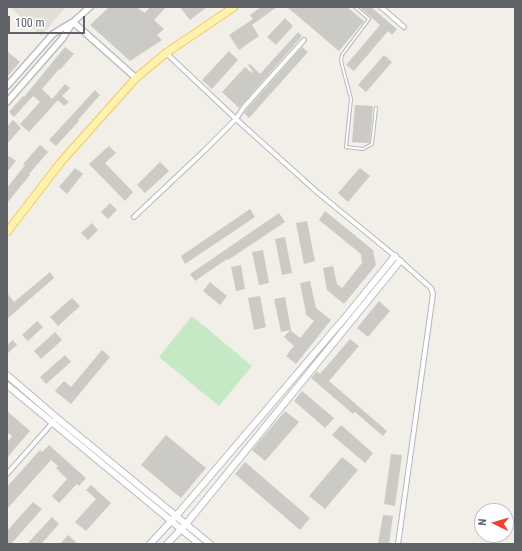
<!DOCTYPE html>
<style>
body{margin:0}
#map{position:relative;width:522px;height:551px;overflow:hidden;background:#f1efe8;font-family:"Roboto Condensed",sans-serif}
canvas{display:block}
.frame{position:absolute;inset:0;border:8px solid #5f6368;pointer-events:none}
.north{position:absolute;left:474px;top:503px;width:40px;height:40px;box-sizing:border-box;background:#fff;border:1px solid #bfc1c3;border-radius:50%;rotate:275deg;font-size:11px;font-weight:700;line-height:16px;text-align:center;color:#5f6368}
.north::after{content:'';display:block;margin:auto;width:14px;height:18px;background:#ea4335;clip-path:polygon(50% 0,100% 100%,50% 72%,0 100%)}
.scale{position:absolute;left:8px;top:16px;width:77px;height:18px;box-sizing:border-box;border:2px solid #5f6368;border-top:0;padding-left:5px;font-size:12px;line-height:14px;white-space:nowrap;color:#5f6368;-webkit-text-stroke:3px #fff;paint-order:stroke}
</style>
<div id="map">
<canvas width="522" height="551"></canvas>
<div class="frame"></div>
<div class="north">N</div>
<div class="scale">100 m</div>
</div>
<script>
const ctx = document.querySelector('canvas').getContext('2d');
ctx.lineJoin = 'round';
function fill(path, color) { ctx.fillStyle = color; ctx.fill(path, 'evenodd'); }
const toPath = rows => new Path2D(rows.map(r => 'M' + r).join(''));
function stroke(path, color, width, dash) { ctx.strokeStyle = color; ctx.lineWidth = width; ctx.lineCap = dash ? 'butt' : 'round'; ctx.setLineDash(dash || []); ctx.stroke(path); }
const education = toPath([
 [10,7,66,7,41,36,34,29]
]);
const green = toPath([
 [192,316,252,366,219,406,159,357]
]);
const building = toPath([
 [109,7,136,7,145,13,150,7,166,7,154,20,164,29,157,35,162,40,130,61,90,25],
 [180,7,207,7,190,20],
 [261,7,277,7,252,25,259,36,239,50,229,35,253,19,250,15],
 [287,7,347,7,364,21,339,51],
 [359,7,371,7,397,29,392,35,388,31,354,71,346,65,380,25],
 [285,18,293,26,276,45,267,37],
 [298,32,302,36,239,108,222,92,245,67,252,73,253,72,248,65,250,64,260,74],
 [65,47,74,54,60,70,59,69,42,89,52,99,65,84,70,88,62,96,69,102,64,106,58,100,29,132,20,124,40,102,33,96,14,117,9,112,23,96,24,97],
 [302,47,308,52,249,118,244,113,247,109],
 [7,51,20,62,7,77],
 [229,51,238,60,212,89,202,80],
 [384,55,392,62,366,92,358,85],
 [95,90,100,95,78,120,79,121,56,146,49,140],
 [355,105,373,106,370,142,368,143,352,142],
 [13,120,21,128,7,144,7,127],
 [40,145,48,152,29,174,30,175,7,203,7,188,25,165,23,164],
 [109,146,116,153,105,163,133,192,125,201,89,164],
 [9,156,16,161,7,172,7,159],
 [160,162,169,171,145,193,137,185],
 [75,168,83,174,67,194,59,187],
 [360,168,370,176,348,202,338,193],
 [110,203,117,210,108,219,101,212],
 [250,209,255,217,185,264,181,256],
 [325,211,373,250,376,265,344,304,327,290,323,268,333,266,337,284,342,288,362,263,361,254,319,220],
 [279,213,285,222,228,260,227,259,195,281,190,274],
 [307,221,315,261,304,264,296,223],
 [92,223,98,230,88,240,81,233],
 [285,237,292,273,282,275,275,239],
 [263,250,269,283,259,285,252,252],
 [241,265,245,289,236,291,231,267],
 [50,272,54,278,7,319,7,293,14,302],
 [310,281,316,308,331,320,296,364,286,356,294,346,284,337,290,330,281,332,274,299,285,297,291,330,290,330,300,338,314,321,305,314,306,313,300,283],
 [210,282,227,296,220,305,203,291],
 [260,296,266,327,254,330,248,298],
 [72,298,80,306,58,326,50,317],
 [379,301,390,311,368,337,357,328],
 [37,321,43,327,28,341,22,335],
 [55,332,62,340,41,359,34,351],
 [350,339,359,346,329,381,387,431,383,436,355,412,353,414,311,378,317,371,320,374],
 [13,340,17,345,7,354,7,345],
 [102,350,110,357,71,404,55,391,64,381,71,387],
 [65,355,71,362,46,384,40,377],
 [302,391,334,418,325,428,294,401],
 [7,411,30,431,7,458,7,443,12,436,7,432],
 [285,411,299,422,265,461,252,450],
 [341,425,373,453,365,463,332,435],
 [166,435,206,468,181,498,141,465],
 [49,445,86,478,79,486,77,484,59,503,52,496,67,479,56,468,58,466,51,460,7,509,7,487,40,450,42,452],
 [391,454,402,455,395,506,384,504],
 [342,457,358,470,325,509,309,496],
 [245,462,310,518,300,530,235,474],
 [91,485,111,503,86,531,75,522,96,499,86,490],
 [33,502,42,509,11,544,7,544,7,531],
 [383,515,393,516,389,544,378,544],
 [52,517,59,524,41,544,27,544],
 [68,535,78,544,60,544]
]);
const service = toPath([
 [355,7,369,19,342,55,341,61,351,99,346,147,363,149,372,144,376,108]
]);
const minor = toPath([
 [381,7,404,27],
 [166,53,236,119,317,192,395,256,431,288,433,294,398,544],
 [134,217,204,151,236,119,244,107,304,40],
 [7,474,54,421]
]);
const tertiary = toPath([
 [73,22,136,78],
 [7,86,53,34,71,23],
 [7,102,62,39,73,22,90,7]
]);
const secondary = toPath([
 [7,375,57,418,210,544],
 [7,385,199,544],
 [150,544,176,516,348,314,395,256],
 [167,544,186,524,400,261]
]);
const primary = toPath([
 [7,232,61,162,136,78,166,53,234,7]
]);
fill(education, '#e1ded6');
fill(green, '#c5e8c5');
fill(building, '#cccac5');
stroke(service, '#b5b8bc', 4);
stroke(minor, '#b5b8bc', 6);
stroke(tertiary, '#b5b8bc', 8);
stroke(secondary, '#b6babf', 8);
stroke(primary, '#f2c960', 9);
stroke(service, '#fff', 2);
stroke(minor, '#fff', 4);
stroke(tertiary, '#fff', 5.5);
stroke(secondary, '#fff', 6);
stroke(primary, '#fff2af', 7);
</script>
